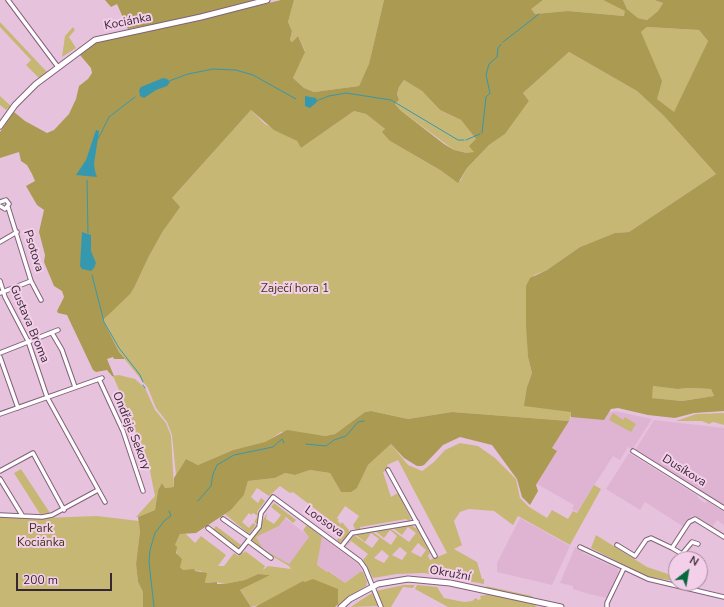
<!DOCTYPE html>
<meta charset="utf-8">
<style>
body{margin:0}
#map{position:relative;width:724px;height:607px;overflow:hidden;background:#e7c2dd;font-family:"Nunito Sans",sans-serif}
canvas{display:block}
.north{position:absolute;left:668px;top:551px;width:40px;height:40px;box-sizing:border-box;background:#f4cfea;border:1px solid #a88ca0;border-radius:50%;rotate:31deg;font-size:11px;font-weight:700;line-height:16px;text-align:center;color:#352732}
.north::after{content:'';display:block;margin:auto;width:14px;height:18px;background:#06693d;clip-path:polygon(50% 0,100% 100%,50% 72%,0 100%)}
.scale{position:absolute;left:16px;top:573px;width:96px;height:18px;box-sizing:border-box;border:2px solid #352732;border-top:0;padding-left:5px;font-size:12px;line-height:14px;white-space:nowrap;color:#352732;-webkit-text-stroke:3px #f4cfea;paint-order:stroke}
</style>
<div id="map">
<canvas width="724" height="607"></canvas>
<div class="north">N</div>
<div class="scale">200 m</div>
</div>
<script>
const ctx = document.querySelector('canvas').getContext('2d');
ctx.lineJoin = 'round';
function fill(path, color) { ctx.fillStyle = color; ctx.fill(path, 'evenodd'); }
const toPath = rows => new Path2D(rows.map(r => 'M' + r).join(''));
function stroke(path, color, width, dash) { ctx.strokeStyle = color; ctx.lineWidth = width; ctx.lineCap = dash ? 'butt' : 'round'; ctx.setLineDash(dash || []); ctx.stroke(path); }
function write(font, color, halo, rows, align = 'center') {
  ctx.font = font + ' "Nunito Sans",sans-serif'; ctx.lineWidth = 4; ctx.setLineDash([]); ctx.textBaseline = 'middle'; ctx.strokeStyle = halo; ctx.fillStyle = color; for (const [text, x, y, turn = 0] of rows) {
    ctx.save(); ctx.translate(x, y); ctx.rotate((+turn || 0) * Math.PI / 180); ctx.textAlign = isNaN(turn) ? turn : align; if (halo) ctx.strokeText(text, 0, 0); ctx.fillText(text, 0, 0); ctx.restore();
  }
}
const built = toPath([
 [615,411,652,419,633,449,628,447,620,460,613,456,577,512,572,509,574,505,537,484,557,451,552,448,571,417,607,413],
 [654,420,724,428,724,506,635,450],
 [629,453,698,496,698,498,705,503,707,501,724,512,724,525,717,520,712,527,692,515,684,527,645,502,640,510,606,489],
 [285,518,310,537,289,564,263,549,256,537,279,526],
 [520,518,570,546,552,585,497,572,497,563],
 [322,537,358,564,363,572,360,572,345,583,329,571,327,572,317,565],
 [575,547,584,551,583,553,618,569,618,574,607,598,589,594,573,589,573,586,560,583]
]);
const green = toPath([
 [294,0,384,0,369,65,359,86,314,92,304,88,293,78,305,51,298,36,292,42,290,40,292,31,288,22],
 [543,0,603,0,626,11,624,16,568,11,535,14,530,9],
 [623,0,654,0,663,3,658,11,647,20,638,18,627,9],
 [0,22,46,71,49,72,40,79,26,65,31,60,0,27],
 [73,27,75,30,69,37,76,48,62,57,65,36],
 [647,27,699,30,708,41,674,113,657,99,641,32],
 [569,52,637,91,664,116,716,174,629,232,615,233,580,247,547,270,534,275,526,296,528,357,532,373,527,387,572,412,569,421,452,412,408,419,371,411,365,412,335,434,325,436,281,432,266,442,233,450,198,465,186,459,176,475,172,435,167,422,156,408,148,388,119,352,103,320,135,286,148,258,167,224,172,198,251,110,265,124,297,141,301,148,354,111,366,114,385,129,390,141,440,170,454,180,460,181,467,168,489,145,505,134,529,101,523,93],
 [404,80,422,91,440,110,461,120,476,139,474,153,467,153,454,150,400,110,395,104,399,100,397,94,399,87],
 [0,96,11,106,6,110,0,105],
 [119,375,135,379,145,388,155,410,166,423,171,436,174,487,165,488,162,483,158,490,155,510,138,517,136,517,155,496,148,461,114,378,112,376],
 [653,386,677,389,690,388,711,389,714,396,682,401,651,398],
 [613,413,623,420,625,417,636,424,631,432,609,420],
 [724,413,724,425,713,422,709,424,702,421,676,421,696,414],
 [460,443,478,446,495,458,516,479,520,498,529,507,547,518,552,510,568,519,573,511,577,513,594,485,601,489,570,545,518,516,513,525,494,511,469,509,460,512,454,521,462,545,454,549,477,562,482,579,484,579,484,584,424,573,397,574,373,578,363,560,368,554,351,541,346,547,354,535,372,548,379,539,371,533,365,542,356,535,373,532,391,545,397,536,390,530,384,538,375,531,391,529,409,542,416,533,408,527,402,535,393,528,411,525,417,529,430,553,428,556,430,560,447,553,398,460,387,465,389,469,383,472,391,497,398,493,411,519,409,521,406,519,360,527,360,529,355,529,353,525,359,516,345,506,337,518,339,520,337,521,341,524,342,522,349,530,348,535,340,543,337,540,344,532,339,527,293,492,290,493,280,486,269,496,257,488,251,497,258,503,261,498,265,501,257,512,260,515,257,524,254,522,258,516,253,513,251,515,249,513,242,522,249,528,253,523,256,525,249,534,225,514,231,510,244,495,248,481,275,478,285,473,295,475,310,470,330,473,341,492,357,488,368,465,391,444,408,465,422,471,434,462,445,450],
 [418,543,426,550,421,557,411,552],
 [400,547,407,553,402,560,392,555],
 [382,550,389,556,384,563,374,558],
 [21,469,50,513,40,514,14,473],
 [274,503,296,520,293,523,286,517,279,526,256,537,263,549,289,564,309,537,303,530,307,525,322,537,317,565,327,572,328,571,345,583,360,572,363,572,367,582,366,586,351,595,339,606,303,581,263,604,251,607,240,590,269,575,258,574,245,580,224,584,217,582,205,583,206,578,201,571,183,570,180,567,175,545,180,534,185,533,195,543,201,536,226,555,218,566,224,566,234,553,238,556,241,551,244,553,245,551,265,566,263,570,268,566,291,569,289,566,270,555,252,541,252,539,267,513,266,519,274,524,281,515,271,507],
 [0,516,43,518,97,516,139,521,140,531,136,564,138,582,143,592,143,607,0,607],
 [216,526,241,545,238,549,213,530],
 [596,535,647,567,671,575,675,570,676,581,647,577,591,548],
 [404,585,415,585,413,588,403,587,391,607,383,607,376,591],
 [417,585,437,587,444,598,464,602,472,601,476,598,478,600,481,599,480,596,491,594,534,604,537,607,448,607,415,589],
 [486,586,532,596,533,598,488,589],
 [372,593,378,606,351,607,358,602]
]);
const forest = toPath([
 [105,0,256,0,199,16,128,29,117,4,111,7],
 [281,0,294,0,288,22,292,31,290,40,292,42,298,36,305,52,293,78,304,88,314,92,359,86,369,64,384,0,543,0,531,9,535,14,568,11,624,16,625,11,603,0,623,0,627,9,638,18,647,20,658,11,663,3,654,0,724,0,724,411,694,413,675,418,648,415,618,408,611,409,604,420,571,417,571,412,524,406,527,387,532,373,528,357,526,325,526,286,530,278,547,270,580,247,615,233,629,232,716,174,664,116,637,91,569,52,523,93,529,101,505,134,489,145,467,168,458,183,440,170,390,141,382,132,385,129,366,114,354,111,301,148,297,141,274,130,251,110,172,198,180,207,163,231,148,258,135,286,130,294,103,320,119,352,125,359,114,359,113,357,107,359,114,376,112,376,107,370,96,372,93,370,67,315,58,313,57,311,64,297,62,291,54,286,44,262,45,255,39,232,44,210,37,205,26,186,35,181,32,174,27,165,21,161,19,152,0,158,0,132,14,112,25,121,47,133,54,130,69,114,76,99,79,86,88,79,92,73,91,68,80,55,98,41,199,20],
 [647,27,699,30,708,41,674,112,657,99,662,81,641,32],
 [404,80,422,91,440,110,461,120,476,139,469,146,474,152,467,153,454,150,444,144,400,110,395,104,399,100,397,94,399,87],
 [653,386,677,389,690,388,711,389,714,396,682,401,652,398],
 [371,411,408,419,452,412,569,421,552,448,557,451,536,485,538,491,530,505,522,497,517,479,492,445,460,437,443,445,424,465,421,466,417,466,404,458,391,444,368,465,357,488,351,492,341,492,330,473,310,470,295,475,285,473,275,478,248,481,244,495,231,510,196,533,180,534,175,545,177,547,176,553,182,559,180,567,183,570,194,569,195,571,207,573,205,583,217,582,217,584,224,584,245,580,258,574,270,575,240,590,251,607,143,607,143,592,138,582,136,564,140,531,138,517,155,510,158,490,162,483,165,488,174,487,174,478,186,459,198,465,233,450,265,442,287,430,325,436,335,434,365,412],
 [313,579,338,589,338,604,335,607,255,607,303,581,305,582]
]);
const water = toPath([
 [163,78,167,79,170,82,167,86,156,90,144,98,140,96,139,90,141,87],
 [305,96,316,98,317,102,310,108,305,106],
 [96,130,99,131,94,164,95,171,97,177,76,175,86,160],
 [82,232,91,235,91,251,96,263,94,268,91,271,82,269,80,266]
]);
const stream = toPath([
 [503,42,539,14],
 [169,81,188,74,213,69,236,70,253,75,296,99],
 [316,101,329,96,346,93,391,100,458,140,464,140],
 [482,133,486,97,490,93,486,75,489,64,497,57,498,48,501,44],
 [98,139,109,117,135,97],
 [466,140,480,134],
 [87,180,88,233],
 [92,275,104,322,119,348,140,375,143,382],
 [143,385,145,388],
 [306,444,326,446,334,440,346,436,358,422,364,421],
 [198,501,211,486,213,474,217,465,234,455,273,447,282,439,284,443],
 [154,607,149,562,150,550,155,533,165,520,171,516,169,511]
]);
const street = toPath([
 [8,0,58,67],
 [0,202,6,200,9,204,5,209,0,206],
 [8,207,31,281,41,300],
 [0,242,17,232],
 [0,281,5,297,28,341,47,397,105,502],
 [0,293,31,281],
 [52,333,62,350,75,387],
 [0,353,58,330],
 [0,357,18,408],
 [99,379,123,431,143,491],
 [0,414,102,378],
 [633,451,724,508],
 [388,470,435,556],
 [0,471,33,453,64,510],
 [0,479,22,515],
 [0,515,42,517,52,515,98,490],
 [223,519,250,538],
 [208,528,239,552,259,527,261,513,273,497,360,561,365,568,381,607],
 [248,541,271,558],
 [617,545,635,556,646,540,651,538,672,548,689,522,695,519,724,537],
 [341,547,352,533,417,522],
 [580,547,648,579,724,597],
 [672,548,682,554,692,542,698,544],
 [607,607,607,603,624,568]
]);
const secondary = toPath([
 [0,126,15,105,36,84,95,40,201,17,267,0],
 [341,607,350,599,378,584,408,579,450,583,561,607]
]);
const streetNames = [
 ["Kociánka",128,22,-11],
 ["Psotova",33,251,73],
 ["Gustava Broma",29,324,67],
 ["Ondřeje Sekory",131,431,68],
 ["Dusíkova",684,471,32],
 ["Loosova",324,522,35],
 ["Okružní",450,574,10]
];
const parkNames = [
 ["Zaječí hora 1",295,289],
 ["Park",41,529],
 ["Kociánka",41,543]
];
fill(built, '#dfb4d3');
fill(green, '#c7b775');
fill(forest, '#ab9a51');
fill(water, '#3698af');
stroke(stream, '#3698af', 1);
stroke(street, '#826179', 5.5);
stroke(secondary, '#826179', 7);
stroke(street, '#fff', 3.5);
stroke(secondary, '#fff', 5);
write('12px', '#352732', '#f4cfea', streetNames);
write('12px', '#3e3616', '#f4cfea', parkNames);
</script>
